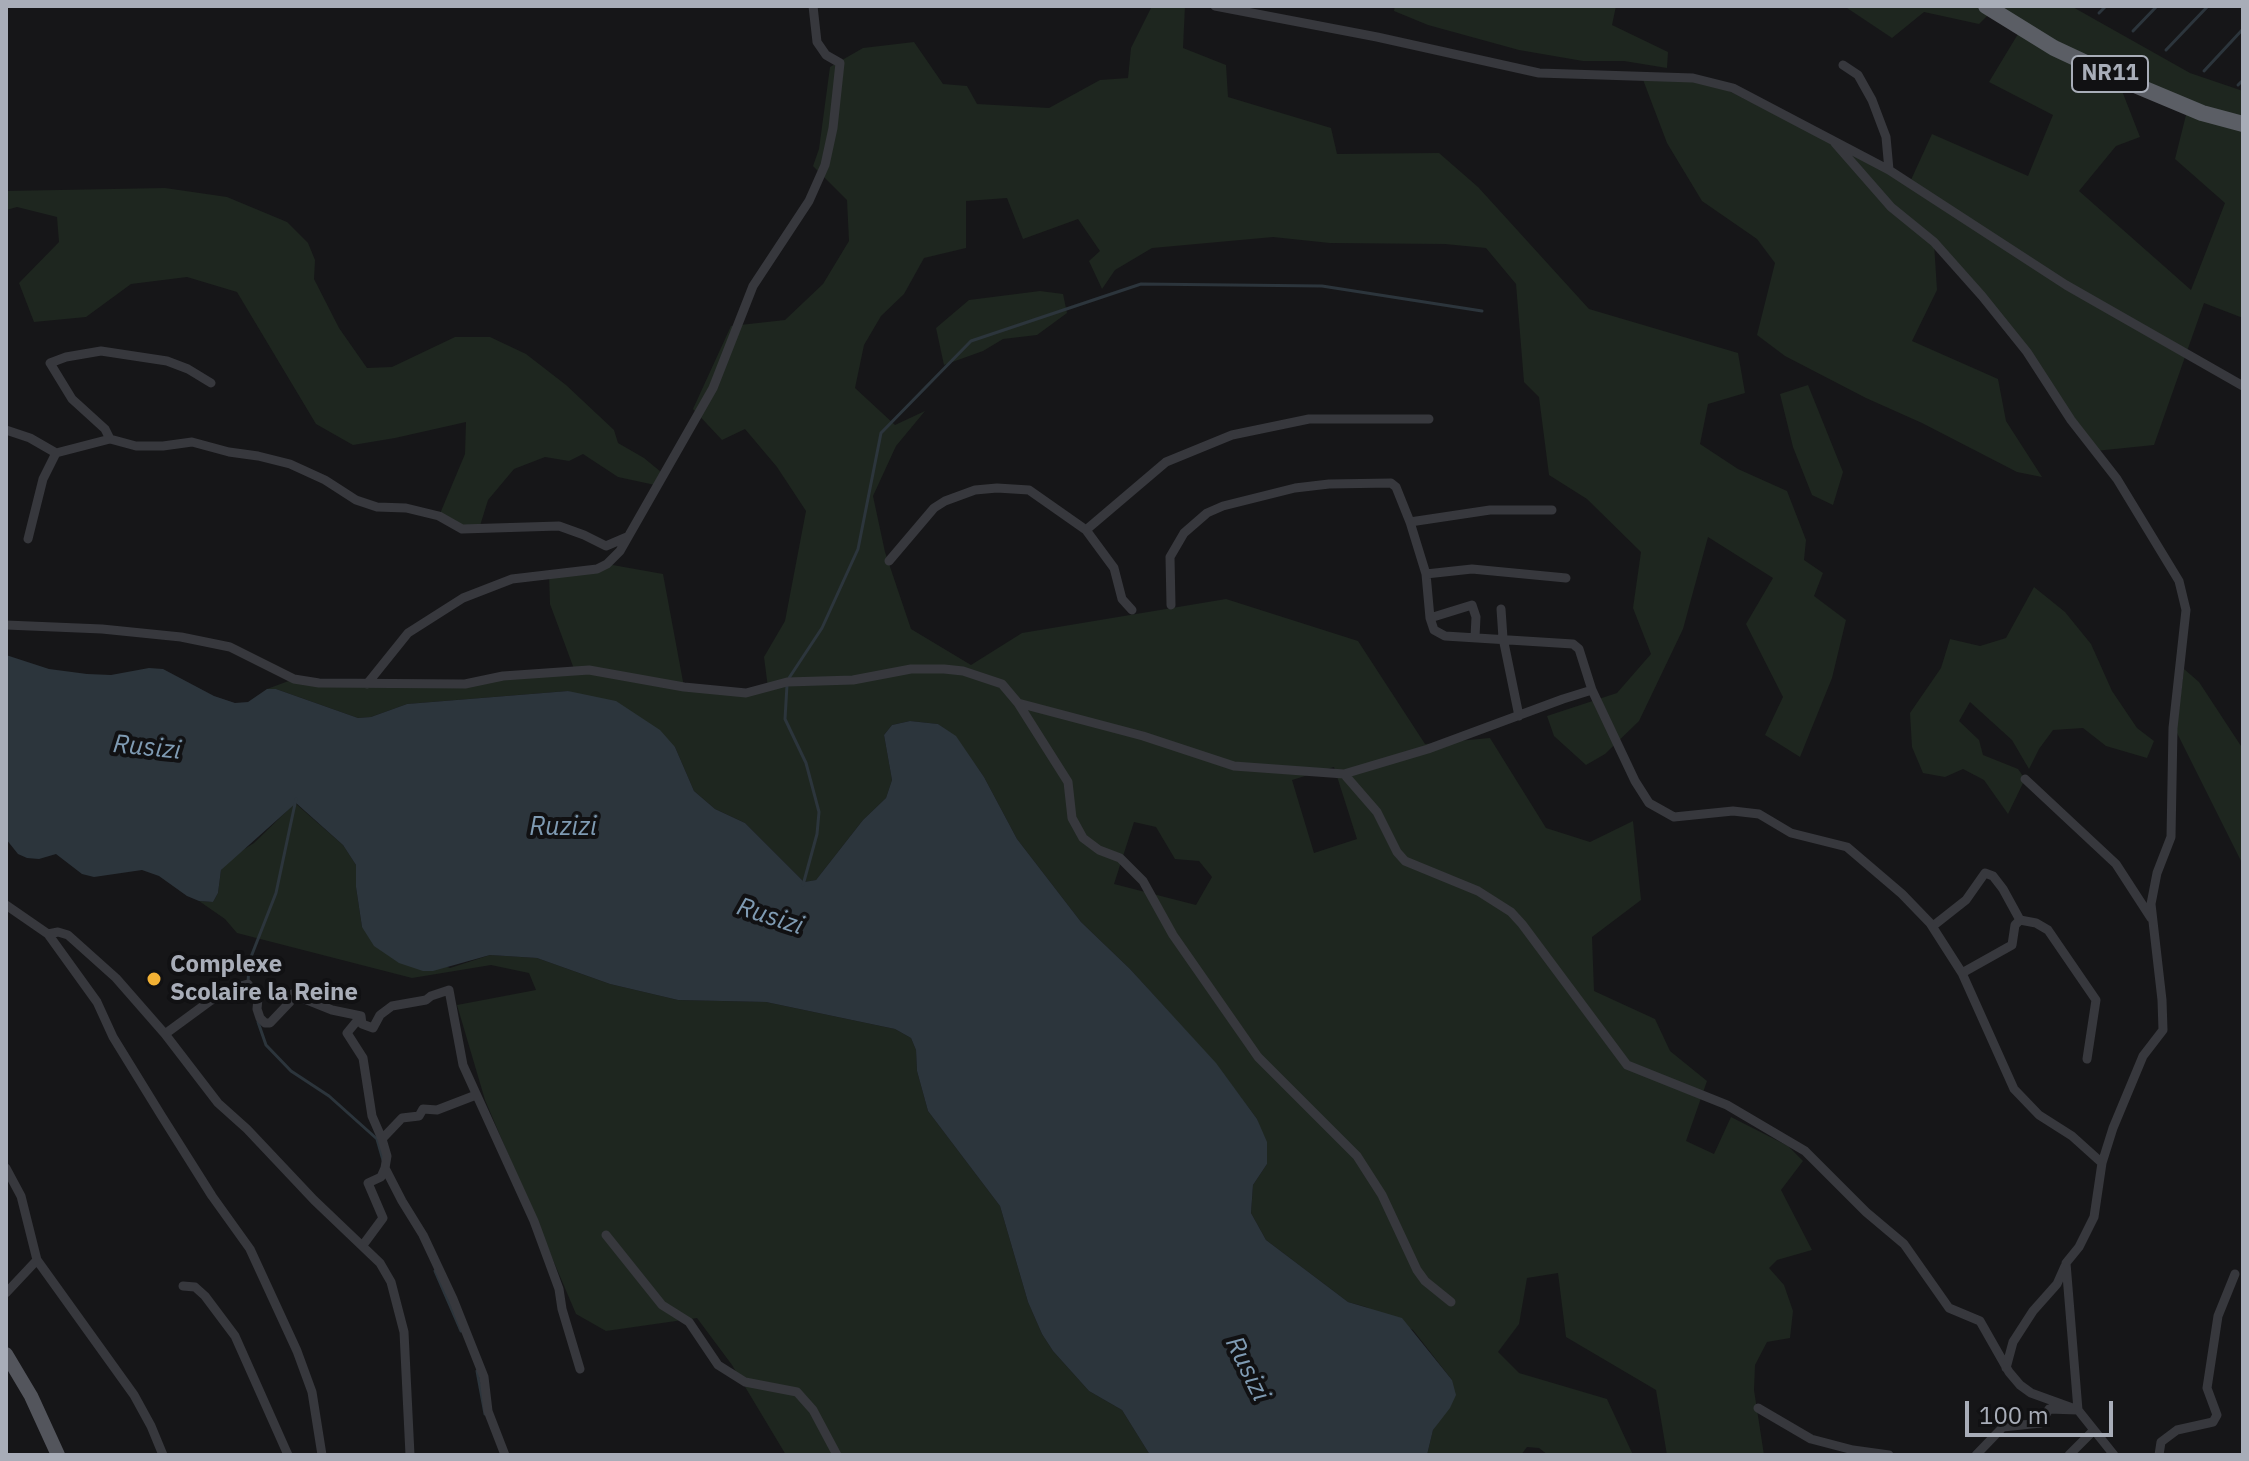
<!DOCTYPE html>
<style>
body{margin:0}
#map{position:relative;width:2249px;height:1461px;overflow:hidden;background:#161618;font-family:"IBM Plex Sans",sans-serif}
canvas{display:block}
.frame{position:absolute;inset:0;border:8px solid #a8adb8;pointer-events:none}
.scale{position:absolute;left:1965px;top:1401px;width:148px;height:36px;box-sizing:border-box;border:4px solid #a8adb8;border-top:0;padding-left:10px;font-size:24px;line-height:28px;white-space:nowrap;color:#a8adb8;-webkit-text-stroke:6px #111113;paint-order:stroke}
</style>
<div id="map">
<canvas width="2249" height="1461"></canvas>
<div class="frame"></div>
<div class="scale">100 m</div>
</div>
<script>
const ctx = document.querySelector('canvas').getContext('2d');
ctx.lineJoin = 'round';
function fill(path, color) { ctx.fillStyle = color; ctx.fill(path, 'evenodd'); }
const toPath = rows => new Path2D(rows.map(r => 'M' + r).join(''));
function stroke(path, color, width, dash) { ctx.strokeStyle = color; ctx.lineWidth = width; ctx.lineCap = dash ? 'butt' : 'round'; ctx.setLineDash(dash || []); ctx.stroke(path); }
function write(font, color, halo, rows, align = 'center') {
  ctx.font = font + ' "IBM Plex Sans",sans-serif'; ctx.lineWidth = 8; ctx.setLineDash([]); ctx.textBaseline = 'middle'; ctx.strokeStyle = halo; ctx.fillStyle = color; for (const [text, x, y, turn = 0] of rows) {
    ctx.save(); ctx.translate(x, y); ctx.rotate((+turn || 0) * Math.PI / 180); ctx.textAlign = isNaN(turn) ? turn : align; if (halo) ctx.strokeText(text, 0, 0); ctx.fillText(text, 0, 0); ctx.restore();
  }
}
const green = toPath([
 [1152,6,1185,6,1183,48,1226,65,1228,97,1331,128,1337,154,1439,153,1478,187,1589,309,1738,353,1745,393,1708,404,1700,444,1738,469,1787,491,1806,540,1804,560,1823,573,1814,596,1846,620,1832,678,1800,757,1765,735,1783,697,1746,624,1773,578,1708,537,1683,629,1639,721,1605,754,1586,765,1554,736,1547,716,1617,693,1651,654,1633,608,1641,552,1587,499,1549,475,1539,397,1524,382,1516,284,1486,248,1445,244,1330,243,1273,237,1152,248,1115,270,1102,289,1089,261,1100,251,1078,219,1023,239,1007,198,966,201,966,248,924,258,904,294,881,316,864,345,855,388,895,425,925,411,896,446,873,496,885,552,911,629,971,665,1022,633,1226,599,1358,641,1425,744,1490,738,1546,828,1590,842,1633,821,1641,900,1592,937,1594,991,1655,1019,1670,1051,1707,1081,1686,1141,1714,1154,1731,1117,1788,1146,1803,1161,1781,1190,1812,1250,1777,1260,1769,1268,1784,1285,1793,1311,1790,1338,1767,1342,1755,1365,1754,1390,1764,1455,1667,1455,1656,1390,1566,1337,1558,1273,1527,1278,1519,1324,1498,1352,1519,1373,1607,1399,1633,1455,1548,1455,1539,1448,1527,1447,1521,1455,1427,1455,1433,1430,1439,1420,1452,1380,1413,1330,1366,1307,1348,1302,1266,1240,1251,1213,1253,1185,1267,1164,1257,1119,1215,1063,1130,969,1081,922,1017,839,984,777,956,737,938,724,910,721,892,725,884,735,892,780,886,798,863,820,816,880,804,882,745,823,715,809,694,791,675,747,568,691,407,704,371,717,358,718,276,689,267,689,294,679,465,684,574,669,550,604,549,574,607,564,663,574,684,687,735,692,768,688,764,657,785,621,806,511,777,467,745,429,722,440,693,409,731,326,785,320,823,284,849,241,847,200,813,166,819,149,830,67,863,48,914,42,943,84,967,86,977,104,1049,108,1100,80,1128,78,1131,48],
 [1334,767,1357,839,1314,853,1292,780],
 [1134,822,1156,827,1175,859,1199,861,1212,877,1196,905,1114,884],
 [1395,6,1616,6,1612,25,1668,52,1667,68,1624,61,1583,61,1519,50,1428,25,1394,11],
 [1844,6,2071,6,2190,73,2243,91,2243,318,2204,303,2154,445,2095,451,2027,352,1934,243,1937,290,1912,341,1998,379,2006,421,2042,477,2017,472,1922,423,1866,398,1785,356,1757,335,1775,263,1757,239,1702,201,1667,143,1642,77,1711,82,1910,182,1932,134,2028,176,2053,115,1989,82,2021,29,1993,10,1979,24,1924,12,1892,38],
 [2117,78,2188,107,2175,159,2225,203,2191,290,2079,191,2116,146,2140,137],
 [165,188,227,197,287,222,308,243,315,260,314,279,339,328,367,368,392,367,455,337,490,337,526,354,566,385,614,430,618,443,644,458,661,472,655,485,618,477,583,454,569,461,545,457,514,469,488,500,479,529,462,529,439,516,465,454,466,422,395,438,353,445,316,424,237,292,187,277,131,284,86,317,34,322,19,283,59,242,57,217,17,207,6,210,6,191],
 [1040,291,1063,294,1067,313,1037,335,1003,339,983,351,944,365,936,328,969,300],
 [1808,385,1843,472,1833,505,1812,495,1793,447,1780,394],
 [2034,587,2065,612,2091,644,2112,691,2137,728,2154,741,2147,758,2106,746,2083,728,2053,730,2039,749,2029,769,2012,740,1970,702,1959,721,1979,740,1983,755,2018,769,2025,779,2008,814,1984,780,1963,769,1945,777,1923,773,1912,747,1910,713,1941,668,1950,639,1980,646,2006,638],
 [2184,669,2199,682,2243,749,2243,865,2176,731],
 [295,803,343,845,356,865,356,887,362,927,450,968,490,955,537,958,610,984,678,1000,766,1002,895,1029,911,1038,916,1050,917,1071,928,1111,1000,1206,1028,1302,1042,1334,1053,1351,1089,1391,1122,1410,1150,1455,786,1455,732,1365,697,1318,606,1331,576,1314,485,1100,457,1005,536,990,529,973,491,965,412,978,237,933,225,919,199,901,213,902,218,893,221,870,232,857,254,843]
]);
const water = toPath([
 [6,655,49,669,87,674,111,675,149,668,163,669,214,696,235,703,248,702,267,689,276,689,358,718,371,717,407,704,568,691,616,701,660,730,675,747,694,791,715,809,745,823,804,882,816,880,863,820,886,798,892,780,884,735,892,725,910,721,938,724,956,736,984,777,1017,839,1081,922,1130,969,1216,1063,1257,1119,1267,1142,1267,1164,1253,1185,1251,1213,1266,1240,1348,1302,1402,1318,1452,1380,1456,1395,1450,1408,1433,1430,1427,1455,1150,1455,1122,1410,1089,1391,1053,1351,1042,1334,1028,1302,1000,1206,928,1111,917,1071,916,1050,911,1038,895,1029,766,1002,678,1000,610,984,537,958,490,955,433,971,423,971,399,963,374,946,362,927,356,887,356,865,343,845,296,803,221,870,218,893,213,902,199,901,187,896,159,876,142,870,94,877,82,874,56,854,39,859,27,858,18,854,6,839]
]);
const stream = toPath([
 [2099,13,2106,6],
 [2133,31,2157,6],
 [2166,50,2208,6],
 [2204,71,2243,29],
 [2238,85,2243,80],
 [789,678,822,628,858,549,881,433,971,341,1141,284,1322,286,1482,311],
 [787,685,785,719,806,763,819,812,817,834,803,885],
 [248,984,249,962,276,893,296,799],
 [258,1022,266,1045,291,1071,329,1096,377,1139,383,1160],
 [435,1271,461,1331],
 [477,1371,485,1414]
]);
const minor = toPath([
 [1215,6,1377,37,1539,73,1693,78,1733,88,1889,170,2066,285,2243,386],
 [1843,65,1858,75,1872,100,1886,137,1889,170],
 [1835,143,1891,207,1934,242,1982,296,2027,352,2071,420,2117,479,2179,581,2186,610,2173,728,2171,837,2157,873,2151,904,2162,1000,2163,1030,2143,1056,2113,1128,2102,1163,2094,1217,2079,1247,2066,1263,2078,1410,2049,1409,2041,1423,2003,1427,1976,1455],
 [6,430,30,438,56,453],
 [110,439,105,429,72,399,50,363,66,357,101,351,167,361,188,369,211,383],
 [1410,522,1490,510,1552,510],
 [1086,530,1166,462,1232,435,1309,419,1429,419],
 [28,539,43,479,56,453,110,439,136,446,163,446,192,442,229,452,258,456,290,464,325,480,356,500,377,507,406,508,439,516,462,529,559,526,584,535,606,546,627,537],
 [889,561,934,508,945,501,975,490,997,488,1029,490,1086,530,1114,568,1122,599,1132,610],
 [1426,574,1472,569,1566,578],
 [1171,605,1170,557,1184,533,1207,513,1223,506,1295,488,1329,484,1391,483,1396,487,1410,522,1426,574,1430,618,1434,630,1445,636,1573,644,1579,649,1592,690],
 [1501,609,1503,638,1519,716],
 [1430,618,1472,605,1476,617,1475,637],
 [6,625,102,629,181,637,230,647,294,679,319,683,465,684,503,676,589,670,684,687,746,693,787,682,853,680,911,669,944,669,963,671,1002,684,1018,703,1143,736,1234,766,1344,774,1377,812,1397,852,1405,861,1478,891,1511,912,1522,924,1627,1065,1727,1105,1805,1151,1866,1212,1904,1244,1949,1308,1980,1321,2009,1372,2020,1385,2031,1393,2078,1410,2114,1455],
 [367,684,408,633,463,598,512,579,597,569,607,564,620,551,713,388,753,286,809,201,825,165,833,128,840,63,826,55,817,42,813,6],
 [1018,703,1068,782,1072,818,1083,838,1099,850,1120,858,1143,881,1173,935,1258,1057,1357,1156,1382,1195,1417,1270,1425,1281,1451,1302],
 [1344,774,1428,749,1563,699,1592,690,1635,781,1649,803,1674,817,1733,811,1759,814,1791,833,1847,847,1902,894,1930,923,1962,973,2014,1089,2039,1115,2072,1136,2102,1163],
 [2025,779,2116,864,2151,918],
 [6,905,48,934,58,932,68,935,116,978,165,1034,218,1103,247,1129,314,1200,380,1263,391,1282,404,1332,410,1455],
 [1933,926,1966,900,1985,873,1993,876,2003,889,2020,920],
 [48,934,97,1002,113,1037,161,1115,212,1196,250,1249,297,1351,312,1392,322,1455],
 [1962,973,2012,945,2015,925,2020,920,2036,923,2048,930,2096,1000,2087,1059],
 [361,1016,347,1033,363,1058,372,1116,382,1139],
 [165,1034,210,1001,233,988,248,984,258,998,257,1009,260,1018,265,1023,270,1023,290,1002,292,994,332,1010,361,1016,362,1024,373,1028,380,1015,392,1006,426,1000,431,996,449,990,463,1065,534,1221,559,1289,562,1309,580,1369],
 [6,1168,21,1196,37,1260,6,1293],
 [385,1168,402,1201,423,1235,453,1299,484,1377,488,1411,505,1455],
 [606,1235,662,1305,689,1322,718,1365,745,1382,797,1392,813,1410,837,1455],
 [363,1245,383,1218,368,1183,381,1177,385,1168,387,1156,382,1139,402,1118,419,1116,423,1109,437,1110,476,1095],
 [37,1260,134,1395,151,1426,163,1455],
 [183,1286,195,1287,205,1296,235,1336,288,1455],
 [2006,1368,2013,1342,2033,1311,2057,1284,2065,1266],
 [1758,1408,1811,1439,1853,1450,1889,1455],
 [2069,1455,2093,1431],
 [2159,1455,2161,1442,2177,1430,2213,1422,2217,1415,2207,1388,2218,1316,2235,1274]
]);
const primary = toPath([
 [6,1354,31,1396,58,1455]
]);
const trunk = toPath([
 [1986,6,2054,48,2116,77,2202,113,2243,124]
]);
const markers = [
 [154,979,8,"#f2b134"]
];
const shields = [
 [2110,74,76]
];
const shieldNames = [
 ["NR11",2110,74]
];
const poiNames = [
 ["Complexe",170,965],
 ["Scolaire la Reine",170,993]
];
const waterNames = [
 ["Rusizi",147,748,6],
 ["Ruzizi",563,827],
 ["Rusizi",770,917,18],
 ["Rusizi",1247,1369,64]
];
fill(green, '#1e261f');
fill(water, '#2c353c');
stroke(stream, '#2c353c', 3);
stroke(minor, '#37383d', 9);
stroke(primary, '#53555c', 14);
stroke(trunk, '#5b5e65', 16);
for (const [x, y, r, color] of markers) { const dot = new Path2D(); dot.arc(x, y, r, 0, 2 * Math.PI); ctx.fillStyle = color; ctx.fill(dot); stroke(dot, '#111113', 3); }
for (const [x, y, w] of shields) { const box = new Path2D(); box.roundRect(x - w / 2, y - 18, w, 36, 6); ctx.fillStyle = '#111113'; ctx.fill(box); stroke(box, '#a8adb8', 2); }
write('bold 22px', '#a8adb8', null, shieldNames);
write('bold 24px', '#a8adb8', '#111113', poiNames, 'left');
write('italic 26px', '#7f9bb3', '#111113', waterNames);
</script>
